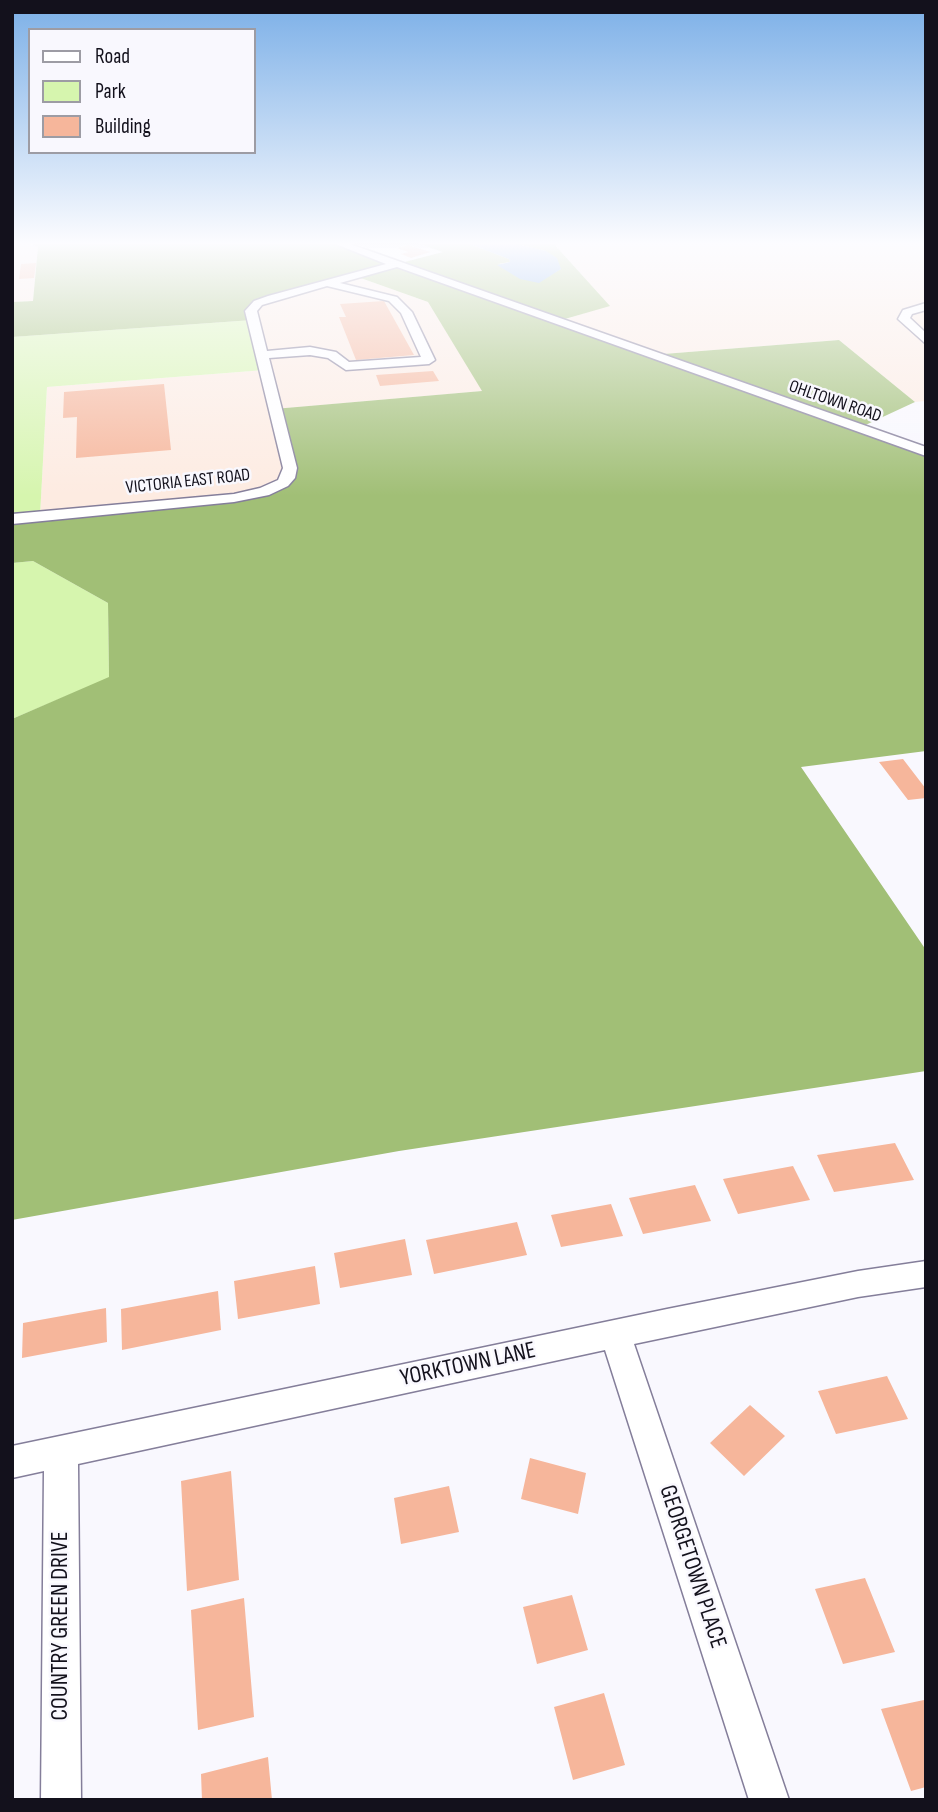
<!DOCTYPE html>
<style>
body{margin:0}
#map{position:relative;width:938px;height:1812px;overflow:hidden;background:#f9f8fe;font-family:"Sofia Sans Condensed",sans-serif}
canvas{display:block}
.frame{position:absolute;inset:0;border:14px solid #13111c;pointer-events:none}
.legend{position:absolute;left:28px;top:28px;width:228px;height:126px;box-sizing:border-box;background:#f9f8fe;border:2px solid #9d9ca4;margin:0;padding:9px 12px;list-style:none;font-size:21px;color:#13111c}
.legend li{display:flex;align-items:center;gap:14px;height:35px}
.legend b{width:35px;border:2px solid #9d9ca4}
</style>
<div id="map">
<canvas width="938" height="1812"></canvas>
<div class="frame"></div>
<ul class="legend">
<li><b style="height:9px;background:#fff"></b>Road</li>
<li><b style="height:19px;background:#d6f5ae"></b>Park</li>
<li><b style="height:19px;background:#f6b69b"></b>Building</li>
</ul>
</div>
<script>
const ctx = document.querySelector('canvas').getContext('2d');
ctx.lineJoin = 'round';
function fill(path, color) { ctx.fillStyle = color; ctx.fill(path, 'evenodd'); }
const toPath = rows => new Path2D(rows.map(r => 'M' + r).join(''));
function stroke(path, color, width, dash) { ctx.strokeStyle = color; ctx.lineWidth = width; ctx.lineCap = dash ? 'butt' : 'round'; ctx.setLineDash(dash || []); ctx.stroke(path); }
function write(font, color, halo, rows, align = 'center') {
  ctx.font = font + ' "Sofia Sans Condensed",sans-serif'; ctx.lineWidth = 5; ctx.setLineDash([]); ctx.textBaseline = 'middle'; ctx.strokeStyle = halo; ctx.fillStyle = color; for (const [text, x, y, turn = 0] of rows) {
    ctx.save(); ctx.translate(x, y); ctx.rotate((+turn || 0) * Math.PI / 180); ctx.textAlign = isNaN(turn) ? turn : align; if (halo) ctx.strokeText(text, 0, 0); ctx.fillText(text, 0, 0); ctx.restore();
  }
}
const industrial = toPath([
 [12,243,28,243,38,247,33,301,12,302],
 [553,243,926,243,926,401,915,402,839,340,651,355,557,322,609,305],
 [355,276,428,302,483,391,275,409,290,471,264,492,40,516,47,387,265,370,253,307]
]);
const green = toPath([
 [253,320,265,370,47,387,40,516,12,519,12,337],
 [33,561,108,603,109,678,12,719,12,563]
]);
const forest = toPath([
 [29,243,338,243,397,264,443,252,417,243,467,243,509,259,510,262,498,264,546,276,561,269,546,251,513,243,553,243,610,306,558,321,651,355,839,340,915,402,859,428,926,452,926,751,801,767,926,950,926,1071,399,1151,12,1220,12,719,109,677,108,603,33,561,12,563,12,519,254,495,288,478,274,409,482,391,428,302,355,276,258,303,253,320,12,337,12,302,33,301,38,247]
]);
const water = toPath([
 [467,243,513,243,546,251,557,258,561,269,539,283,520,279,497,265,510,262,509,259]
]);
const building = toPath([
 [408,245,430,252,411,258,401,254,409,252,397,248],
 [36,263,34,278,19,279,21,264],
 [384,301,414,355,356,360,339,317,346,317,340,304],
 [433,371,439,381,380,386,376,375],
 [164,384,171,450,76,458,77,417,63,418,64,392],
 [903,759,926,789,926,798,908,800,879,762],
 [895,1143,914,1180,834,1192,817,1155],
 [793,1166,810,1200,738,1214,723,1179],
 [695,1185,711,1221,643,1234,629,1198],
 [611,1204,623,1236,561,1247,551,1215],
 [517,1222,527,1255,434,1274,426,1240],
 [405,1239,412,1275,340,1288,334,1253],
 [315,1266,320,1304,238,1319,234,1281],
 [218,1291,221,1330,122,1350,121,1309],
 [106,1308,107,1342,22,1358,23,1323],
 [887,1376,908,1419,836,1434,818,1391],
 [750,1405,785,1436,744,1476,710,1443],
 [530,1458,586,1473,578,1514,521,1499],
 [231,1471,239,1580,187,1591,181,1481],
 [449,1486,459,1532,401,1544,394,1498],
 [865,1578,895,1652,843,1664,815,1589],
 [572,1595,588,1650,537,1664,523,1607],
 [244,1598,254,1717,198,1730,191,1610],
 [604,1693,625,1765,573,1780,554,1707],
 [924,1700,926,1787,911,1791,881,1709],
 [268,1757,272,1800,202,1800,201,1774]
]);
const minor = toPath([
 [333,243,347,243,926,447,926,456,397,267,340,283,397,297,412,312,435,360,429,364,346,370,328,358,310,355,269,358,297,468,295,478,288,486,269,495,234,502,12,524,12,514,234,494,260,488,278,480,283,468,245,311,254,301,268,296,386,264,333,243],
 [327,286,389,301,401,313,421,357,349,362,336,352,310,347,267,351,257,311,262,305,327,286],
 [926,303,926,310,912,314,910,318,926,333,926,344,898,319,903,310,926,303],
 [926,1261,926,1287,858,1297,634,1344,789,1800,749,1800,605,1350,78,1464,81,1800,41,1800,44,1471,12,1478,12,1446,667,1309,858,1271,926,1261]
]);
const farStreetnames = [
 ["OHLTOWN ROAD",835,402,19],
 ["VICTORIA EAST ROAD",188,482,-6]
];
const nearStreetnames = [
 ["YORKTOWN LANE",468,1365,-12],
 ["GEORGETOWN PLACE",692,1567,72],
 ["COUNTRY GREEN DRIVE",61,1626,-90]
];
fill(industrial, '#fdebe1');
fill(green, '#d6f5ae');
fill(forest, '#a1bf76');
fill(water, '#78a8e6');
fill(building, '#f6b69b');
stroke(minor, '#847e9a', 3);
fill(minor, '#fff');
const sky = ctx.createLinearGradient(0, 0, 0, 496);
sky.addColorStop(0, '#7bafe7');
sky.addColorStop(0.49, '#fcfcff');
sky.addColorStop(1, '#fcfcff00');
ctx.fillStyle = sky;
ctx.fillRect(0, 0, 938, 496);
write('18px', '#13111c', '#f9f8fe', farStreetnames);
write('24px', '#13111c', '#f9f8fe', nearStreetnames);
</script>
